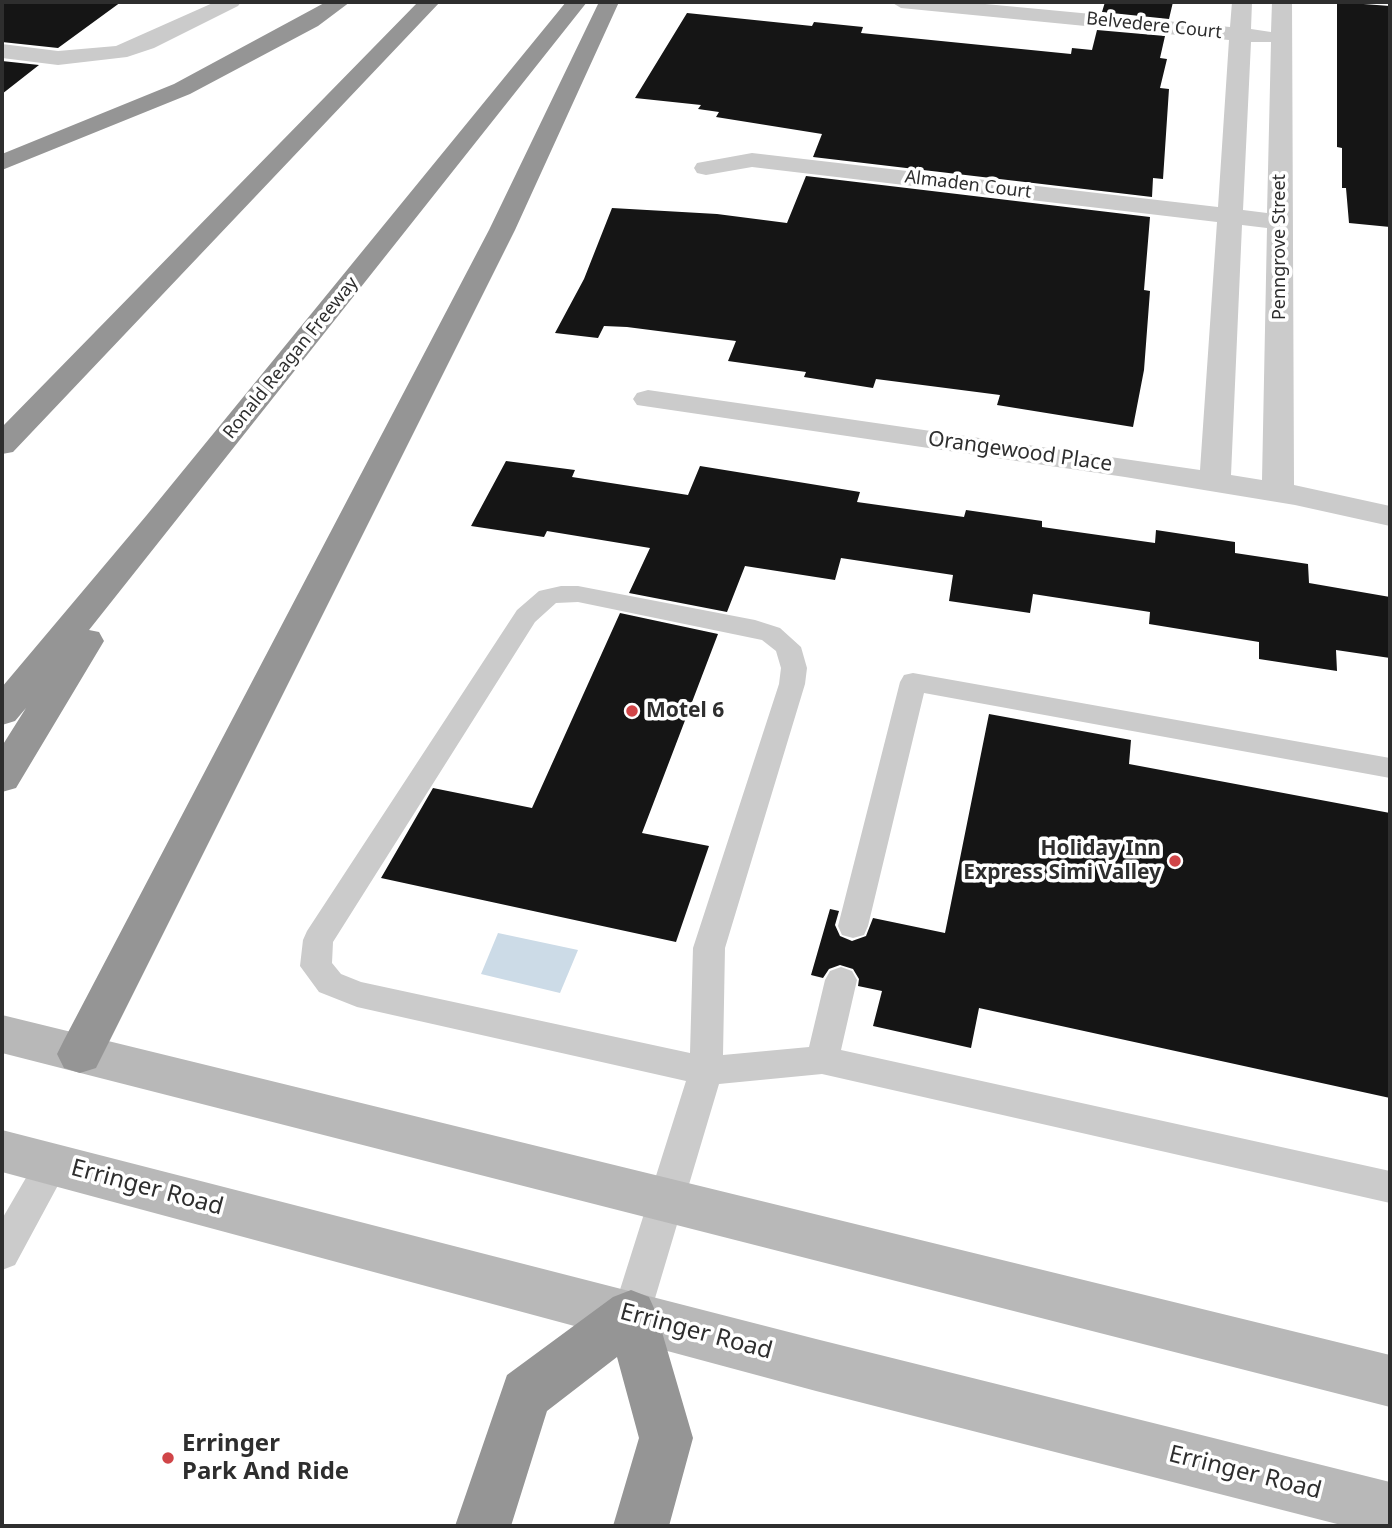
<!DOCTYPE html>
<style>
body{margin:0}
#map{position:relative;width:1392px;height:1528px;overflow:hidden;background:#fff;font-family:"Noto Sans",sans-serif}
canvas{display:block}
.frame{position:absolute;inset:0;border:4px solid #2e2e2e;pointer-events:none}
</style>
<div id="map">
<canvas width="1392" height="1528"></canvas>
<div class="frame"></div>
</div>
<script>
const ctx = document.querySelector('canvas').getContext('2d');
ctx.lineJoin = 'round';
function fill(path, color) { ctx.fillStyle = color; ctx.fill(path, 'evenodd'); }
const toPath = rows => new Path2D(rows.map(r => 'M' + r).join(''));
function stroke(path, color, width, dash) { ctx.strokeStyle = color; ctx.lineWidth = width; ctx.lineCap = dash ? 'butt' : 'round'; ctx.setLineDash(dash || []); ctx.stroke(path); }
function write(font, color, halo, rows, align = 'center') {
  ctx.font = font + ' "Noto Sans",sans-serif'; ctx.lineWidth = 7; ctx.setLineDash([]); ctx.textBaseline = 'middle'; ctx.strokeStyle = halo; ctx.fillStyle = color; for (const [text, x, y, turn = 0] of rows) {
    ctx.save(); ctx.translate(x, y); ctx.rotate((+turn || 0) * Math.PI / 180); ctx.textAlign = isNaN(turn) ? turn : align; if (halo) ctx.strokeText(text, 0, 0); ctx.fillText(text, 0, 0); ctx.restore();
  }
}
const water = toPath([
 [498,933,578,950,560,993,481,974]
]);
const building = toPath([
 [2,2,121,2,58,48,2,42],
 [1105,2,1173,2,1169,19,1102,12],
 [1337,2,1390,6,1390,227,1349,223,1346,188,1342,188,1342,148,1337,147],
 [687,13,812,26,814,22,863,27,861,33,1071,54,1072,48,1092,50,1097,30,1165,36,1160,58,1167,59,1160,88,1169,89,1163,179,1153,178,1152,197,813,157,822,134,716,117,719,112,698,109,701,105,635,98],
 [2,61,39,65,2,94],
 [806,176,1150,217,1144,290,1150,291,1144,370,1133,427,997,405,1000,395,876,379,873,388,804,377,806,372,728,361,736,341,627,327,604,326,598,338,555,333,584,279,612,208,717,214,787,223],
 [506,461,575,470,572,477,688,495,700,466,860,492,857,502,964,517,966,510,1042,521,1042,527,1155,543,1156,530,1235,542,1235,553,1308,564,1309,583,1390,597,1390,658,1336,650,1337,671,1259,659,1259,642,1149,624,1150,612,1033,594,1030,613,949,601,953,575,841,558,835,580,745,566,727,612,629,593,650,548,547,531,544,537,471,526],
 [620,613,718,634,642,833,709,846,676,942,381,878,433,788,532,808],
 [989,714,1131,740,1129,764,1390,813,1390,1098,979,1008,971,1048,873,1026,882,991,858,986,859,979,853,969,840,965,829,969,823,978,811,975,830,909,839,911,835,925,840,936,852,941,866,936,873,918,945,933]
]);
const service = toPath([
 [561,586,578,586,755,620,780,628,801,647,807,668,805,684,725,948,723,1055,809,1047,825,980,830,971,841,967,852,971,857,980,841,1050,1390,1171,1390,1203,822,1074,719,1084,650,1315,644,1328,631,1333,618,1328,612,1315,686,1081,357,1007,319,992,300,966,303,940,307,931,517,610,539,591,561,586],
 [578,602,762,640,776,651,781,668,779,684,693,948,690,1053,361,982,341,974,332,963,333,942,535,622,556,603,578,602],
 [913,673,1390,758,1390,778,924,693,868,926,864,935,853,938,842,935,838,926,900,682,904,675,913,673],
 [53,1147,65,1152,70,1163,15,1265,2,1270,2,1219,41,1152,53,1147]
]);
const minor = toPath([
 [215,2,241,2,238,6,154,48,127,57,58,65,2,58,2,44,58,51,116,46,215,2],
 [891,2,964,2,1230,27,1232,2,1252,2,1251,29,1271,32,1272,2,1292,2,1294,485,1390,506,1390,526,1295,505,1125,477,637,405,633,399,637,393,648,390,1200,470,1217,222,752,167,706,175,697,173,694,168,697,163,752,153,1218,207,1229,40,901,8,891,2],
 [1251,42,1271,42,1267,213,1243,210,1251,42],
 [1242,225,1267,228,1262,480,1231,475,1242,225]
]);
const secondary = toPath([
 [2,1015,1390,1355,1390,1407,2,1053,2,1015],
 [2,1130,816,1339,1390,1482,1390,1526,1345,1526,816,1391,2,1172,2,1130]
]);
const motorway = toPath([
 [326,2,350,2,318,26,190,94,2,170,2,154,174,84,326,2],
 [418,2,440,2,13,452,2,454,2,427,418,2],
 [566,2,587,2,89,630,99,632,104,641,16,788,2,792,2,746,26,708,15,721,2,725,2,687,146,516,566,2],
 [599,2,619,2,515,230,96,1068,80,1073,64,1068,57,1054,64,1040,489,230,599,2],
 [631,1290,649,1297,657,1315,693,1438,669,1526,613,1526,639,1438,617,1357,547,1411,511,1526,455,1526,507,1375,613,1297,631,1290]
]);
const markers = [
 [632,711,7,"#d04548"],
 [1175,861,7,"#d04548"],
 [168,1458,7,"#d04548"]
];
const farStreetnames = [
 ["Belvedere Court",1154,26,6],
 ["Almaden Court",968,185,7],
 ["Penngrove Street",1280,247,-90],
 ["Ronald Reagan Freeway",291,358,-51]
];
const streetNames = [
 ["Orangewood Place",1020,452,8]
];
const poiNames = [
 ["Motel 6",646,711],
 ["Holiday Inn",1161,849,"right"],
 ["Express Simi Valley",1161,873,"right"]
];
const nearStreetnames = [
 ["Erringer Road",147,1188,15],
 ["Erringer Road",696,1332,15],
 ["Erringer Road",1245,1473,14]
];
const nearPoinames = [
 ["Erringer",182,1444],
 ["Park And Ride",182,1472]
];
fill(water, '#ccdbe7');
fill(building, '#151515');
fill(service, '#cbcbcb');
fill(minor, '#cbcbcb');
fill(secondary, '#b8b8b8');
fill(motorway, '#959595');
for (const [x, y, r, color] of markers) { const dot = new Path2D(); dot.arc(x, y, r, 0, 2 * Math.PI); ctx.fillStyle = color; ctx.fill(dot); stroke(dot, '#fff', 2.5); }
write('18px', '#2e2e2e', '#fff', farStreetnames);
write('21px', '#2e2e2e', '#fff', streetNames);
write('bold 21px', '#2e2e2e', '#fff', poiNames, 'left');
write('24px', '#2e2e2e', '#fff', nearStreetnames);
write('bold 24px', '#2e2e2e', '#fff', nearPoinames, 'left');
</script>
